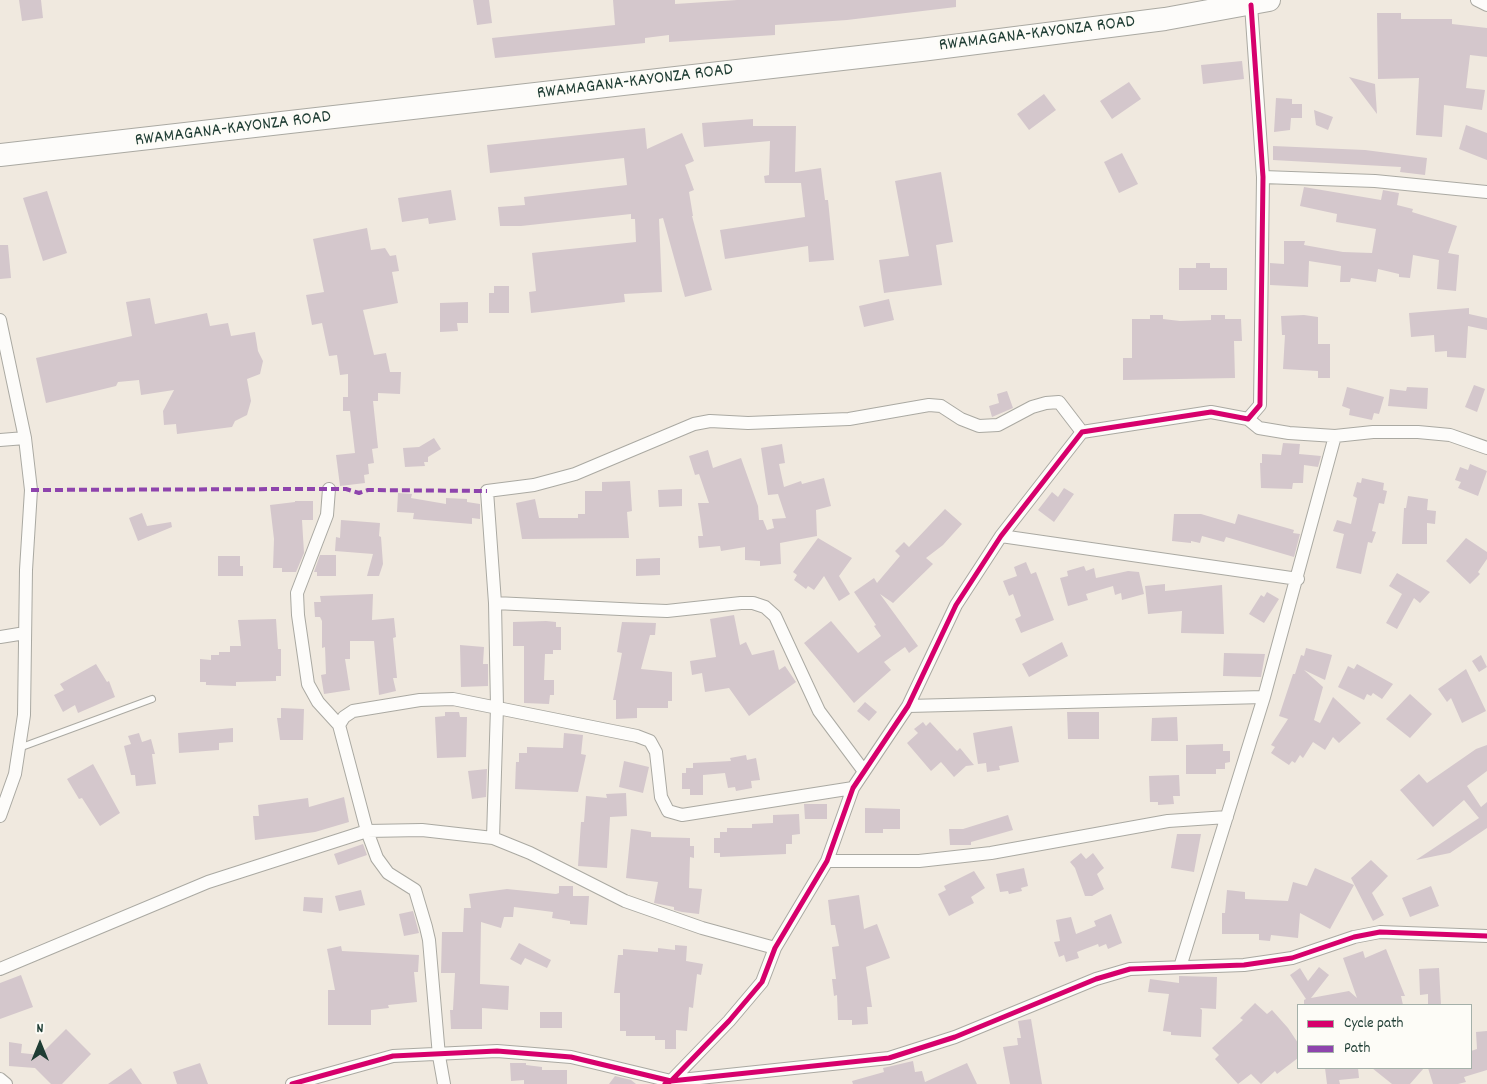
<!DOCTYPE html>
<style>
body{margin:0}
#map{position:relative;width:1487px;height:1084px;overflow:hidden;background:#f0e9df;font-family:Dekko,sans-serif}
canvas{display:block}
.legend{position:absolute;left:1297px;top:1004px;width:175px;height:65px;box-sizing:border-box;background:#fdfcf7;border:1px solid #a4b0a9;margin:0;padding:6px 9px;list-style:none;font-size:15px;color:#1f3d34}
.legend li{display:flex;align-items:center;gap:10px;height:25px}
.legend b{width:25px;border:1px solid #a4b0a9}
.north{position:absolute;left:15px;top:1019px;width:50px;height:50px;-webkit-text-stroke:4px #fdfcf7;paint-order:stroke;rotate:0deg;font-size:14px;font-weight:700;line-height:20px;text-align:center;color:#1f3d34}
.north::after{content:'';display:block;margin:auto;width:18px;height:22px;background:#1f3d34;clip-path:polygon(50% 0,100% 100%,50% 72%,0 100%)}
</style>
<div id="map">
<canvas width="1487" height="1084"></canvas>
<ul class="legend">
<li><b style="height:6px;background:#d6006c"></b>Cycle path</li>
<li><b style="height:6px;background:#8e44ad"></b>Path</li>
</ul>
<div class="north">N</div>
</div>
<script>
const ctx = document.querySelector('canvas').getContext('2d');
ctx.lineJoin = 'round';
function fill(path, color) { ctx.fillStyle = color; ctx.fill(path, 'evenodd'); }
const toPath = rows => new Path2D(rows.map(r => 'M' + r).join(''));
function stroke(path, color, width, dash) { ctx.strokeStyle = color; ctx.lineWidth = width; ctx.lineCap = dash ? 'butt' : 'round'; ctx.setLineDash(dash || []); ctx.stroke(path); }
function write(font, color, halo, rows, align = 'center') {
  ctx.font = font + ' Dekko,sans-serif'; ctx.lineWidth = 5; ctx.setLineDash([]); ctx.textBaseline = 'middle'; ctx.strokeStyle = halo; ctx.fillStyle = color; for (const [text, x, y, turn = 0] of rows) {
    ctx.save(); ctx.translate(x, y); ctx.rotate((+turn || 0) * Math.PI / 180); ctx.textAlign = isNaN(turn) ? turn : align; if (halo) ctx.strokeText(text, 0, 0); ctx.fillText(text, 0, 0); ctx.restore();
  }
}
const building = toPath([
 [19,0,41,0,43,18,22,21],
 [473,0,489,0,492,23,477,25],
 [613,0,675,0,675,4,737,0,956,0,956,7,847,20,775,25,775,35,669,42,669,35,645,38,645,43,495,58,492,38,615,25],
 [1377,13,1401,13,1401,19,1452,19,1452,24,1487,28,1487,57,1470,55,1466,88,1485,90,1482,110,1444,105,1442,137,1416,135,1419,78,1378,79],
 [1242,61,1244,79,1203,84,1201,65],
 [1349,77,1375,84,1377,114],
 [1129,82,1141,99,1112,119,1100,101],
 [1044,94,1056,110,1029,130,1017,114],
 [1276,98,1292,99,1292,104,1302,104,1302,118,1291,118,1290,130,1274,132],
 [1314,110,1333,117,1328,130,1316,125],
 [753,119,753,126,796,126,795,172,821,168,825,200,828,200,834,260,809,262,808,246,725,259,720,230,805,217,801,183,765,183,764,176,769,175,770,141,704,147,702,123],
 [1466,125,1487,133,1487,160,1459,149],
 [645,128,647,149,682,133,694,161,685,165,694,190,689,192,693,216,692,216,712,290,685,297,663,218,659,219,662,292,624,294,625,302,531,313,529,292,536,291,532,253,636,242,635,219,631,219,631,214,521,226,500,226,498,207,525,205,524,197,627,185,624,158,490,173,487,145],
 [1273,146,1365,150,1427,158,1425,175,1400,172,1401,167,1273,160],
 [1122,153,1138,184,1119,193,1104,162],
 [941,172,953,242,936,245,942,285,884,293,879,260,909,256,895,181],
 [1304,187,1381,200,1383,190,1399,193,1397,205,1413,209,1412,212,1457,226,1448,253,1459,255,1456,291,1437,289,1439,260,1413,255,1410,278,1399,277,1399,274,1378,269,1376,282,1351,278,1350,282,1340,282,1341,266,1309,261,1308,287,1270,285,1270,263,1284,264,1284,241,1305,241,1304,245,1343,252,1372,253,1376,229,1336,222,1337,214,1300,206],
 [451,190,456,220,429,224,428,218,402,222,398,198],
 [47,191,67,253,43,261,23,198],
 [367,228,371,250,385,248,390,256,396,255,399,271,392,272,398,303,363,310,374,355,386,353,390,372,401,372,400,394,378,393,378,401,373,401,378,448,372,449,374,463,368,464,369,474,364,475,365,483,340,486,336,455,355,453,350,411,343,411,343,397,348,397,348,374,340,375,337,355,329,356,322,323,312,325,306,295,324,292,313,239],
 [0,245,8,245,11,278,0,279],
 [1196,263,1210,263,1210,268,1227,268,1227,290,1179,290,1179,268,1196,268],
 [494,286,509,286,509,313,489,313,489,293,494,293],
 [150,298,155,324,207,313,210,326,228,323,231,336,255,332,258,351,263,361,260,374,247,379,251,401,247,415,235,421,232,427,177,434,176,424,164,425,163,411,174,390,141,395,139,380,118,382,116,386,46,403,36,358,132,336,126,302],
 [889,299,894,320,864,327,859,306],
 [468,302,468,323,457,323,458,331,440,332,440,303],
 [1469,308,1469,314,1487,318,1487,330,1468,326,1466,358,1447,357,1447,351,1435,352,1434,335,1411,337,1409,313],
 [1150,315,1163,315,1163,319,1180,321,1211,320,1211,315,1225,315,1225,319,1241,319,1242,341,1234,341,1235,378,1123,380,1123,358,1132,358,1132,319,1150,319],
 [1304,315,1318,317,1318,344,1330,344,1330,378,1318,378,1318,371,1283,369,1285,335,1282,335,1281,316],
 [1474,385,1485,389,1477,412,1465,407],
 [1347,387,1384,397,1379,414,1374,413,1372,420,1349,415,1350,409,1342,406],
 [1407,387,1428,388,1427,409,1388,406,1390,389,1406,391],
 [1007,391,1013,408,992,417,989,406,999,403,997,394],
 [434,438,441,449,428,457,428,462,424,462,425,466,405,467,403,448,419,447],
 [1283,443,1300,444,1299,454,1321,456,1318,467,1304,465,1303,483,1293,483,1292,489,1261,488,1260,463,1262,463,1262,454,1281,455],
 [782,444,785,463,779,464,784,487,801,481,802,484,824,478,831,506,816,510,817,536,780,543,781,564,760,566,760,561,745,560,745,547,721,551,720,546,699,548,698,536,703,536,698,503,709,503,699,474,695,475,689,456,708,450,713,468,741,458,758,506,759,520,763,520,767,530,774,528,772,519,786,518,778,494,768,495,761,448],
 [1470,464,1487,471,1478,496,1458,488,1461,482,1455,480,1460,467,1468,470],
 [1362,478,1384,483,1383,490,1387,491,1384,504,1379,503,1372,531,1376,532,1372,543,1368,542,1361,574,1336,568,1344,534,1333,531,1337,520,1351,524,1357,498,1353,496,1357,482,1361,483],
 [630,481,632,511,627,512,629,538,522,539,516,503,535,499,539,518,578,518,578,514,585,514,585,491,602,491,602,482],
 [1064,488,1074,494,1054,522,1038,510,1052,492,1058,497],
 [682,489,682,506,659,507,658,490],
 [398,493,412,494,411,498,446,504,446,498,467,499,467,502,480,504,480,519,472,518,472,524,413,519,414,513,397,512],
 [1408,496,1428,499,1427,510,1436,511,1435,524,1427,523,1427,544,1402,544,1404,508,1406,508],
 [295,501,313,501,313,520,302,520,304,553,296,572,282,572,282,568,273,568,274,539,270,505,295,502],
 [945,509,962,524,943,545,926,558,933,564,893,603,880,594,918,646,909,653,905,647,884,662,891,670,854,703,804,643,831,621,858,653,881,636,874,626,876,625,854,592,874,578,877,583,900,556,895,551,904,542,909,547],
 [142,513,147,526,171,522,172,527,138,541,129,518],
 [1174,514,1201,514,1235,524,1238,514,1294,530,1293,533,1300,534,1294,557,1226,537,1224,542,1202,536,1200,543,1191,541,1191,543,1172,541],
 [341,520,380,523,379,536,381,537,383,564,379,576,367,576,373,554,335,551,336,537,340,538],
 [818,538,852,558,839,576,850,594,839,601,824,576,814,590,808,586,806,589,794,580,797,575,793,572],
 [1466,538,1487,552,1487,559,1478,572,1480,574,1470,584,1446,561],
 [320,555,336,555,336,576,317,576,317,572,314,572],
 [218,556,240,556,240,566,243,566,243,576,218,576],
 [660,558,660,575,636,576,636,559],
 [1026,562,1031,574,1036,572,1054,620,1021,633,1015,619,1021,616,1013,594,1009,596,1003,581,1017,576,1014,567],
 [1084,566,1086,571,1094,568,1096,578,1128,571,1139,572,1144,594,1122,600,1121,593,1115,595,1113,586,1086,594,1088,600,1068,606,1060,578,1068,576,1067,571],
 [1397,573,1430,592,1420,603,1414,598,1397,629,1386,623,1402,594,1389,586],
 [1165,584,1165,591,1222,585,1224,634,1181,633,1182,611,1148,614,1145,586],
 [1267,592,1279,599,1264,623,1249,614,1261,595,1264,597],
 [373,594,372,620,394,618,396,637,393,638,397,678,393,678,396,691,379,695,374,641,350,641,350,659,345,659,350,690,324,694,321,675,326,674,325,647,322,648,322,621,320,617,315,617,314,602,321,602,320,596],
 [734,615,740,645,746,642,752,655,774,650,779,670,785,666,796,682,749,716,729,688,705,692,702,673,692,675,690,661,716,657,710,619],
 [276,619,278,649,281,649,281,676,276,676,276,681,236,682,236,686,206,685,206,682,200,682,200,659,211,660,211,655,219,655,219,652,230,652,230,646,241,646,238,620],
 [546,621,556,622,556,627,561,627,561,650,553,650,553,654,545,654,544,680,554,680,554,695,550,695,549,704,524,703,524,646,513,646,513,622],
 [622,622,656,623,655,635,650,635,641,669,672,672,672,701,668,701,668,708,637,708,637,718,616,719,616,700,613,700,622,653,617,652],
 [1062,642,1068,656,1029,677,1022,664],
 [460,645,484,647,483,664,488,664,488,686,461,687],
 [1306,648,1332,655,1325,680,1304,670,1323,687,1314,720,1320,723,1333,697,1361,723,1339,743,1333,737,1325,750,1313,742,1303,758,1300,755,1295,763,1292,761,1289,765,1271,753,1275,747,1271,745,1288,719,1279,716,1293,674,1295,674,1301,655,1304,656],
 [1224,653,1265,654,1261,677,1223,676],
 [1481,655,1487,667,1479,672,1472,661],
 [96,664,107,682,109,681,115,697,78,713,75,705,63,712,54,695,64,690,60,684],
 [1357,664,1393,684,1382,699,1373,693,1371,696,1367,694,1364,700,1338,687,1348,666,1354,669],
 [1466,669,1486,711,1462,723,1451,698,1447,702,1438,689],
 [1410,694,1432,714,1410,738,1386,719],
 [865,702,877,712,869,721,857,711],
 [281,708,304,709,303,740,280,740,277,718,281,718],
 [445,712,459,712,460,717,467,717,466,757,437,758,435,717,445,716],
 [1067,712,1099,712,1099,739,1068,739],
 [1177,717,1178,741,1151,741,1152,718],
 [923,722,926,726,930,722,957,751,960,748,974,765,966,766,954,777,941,762,931,771,907,743,918,733,914,729],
 [1012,726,1019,762,999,766,1000,770,987,772,986,763,978,764,973,733],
 [233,728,233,742,219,743,219,750,179,753,178,733],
 [139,733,142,742,151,739,155,754,152,754,156,784,136,786,135,775,131,775,124,746,131,744,128,736],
 [564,733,583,735,581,754,586,755,578,792,515,789,516,762,519,762,519,753,527,753,527,747,563,748],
 [1223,744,1223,751,1230,751,1230,762,1225,763,1225,769,1216,769,1216,774,1186,774,1186,745],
 [1487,745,1487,771,1467,786,1481,807,1487,802,1487,828,1450,853,1416,860,1479,818,1464,800,1433,827,1400,790,1419,774,1427,783,1476,749],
 [746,755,747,760,756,758,760,780,751,781,752,788,736,791,735,787,728,788,725,773,703,775,703,795,690,795,690,789,682,789,682,773,686,773,686,768,693,768,693,763,731,761,730,758],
 [624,761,649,767,643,793,619,787],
 [93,764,120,813,100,826,82,798,79,799,67,779],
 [487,769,486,797,472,799,468,771],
 [1179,775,1180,796,1173,796,1174,804,1158,805,1158,802,1150,802,1149,776],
 [626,793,627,816,610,817,607,868,578,866,581,822,584,822,586,796,607,798,606,794],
 [344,797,349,822,315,832,255,840,253,816,259,816,258,805,308,798,309,807],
 [804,804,827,804,827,819,805,819],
 [865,808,900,809,900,829,883,829,883,833,865,833],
 [799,814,800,834,792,835,792,844,786,844,786,854,720,857,720,853,714,853,714,838,720,838,720,832,727,832,727,828,752,828,752,824,773,823,773,815],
 [1008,815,1013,830,971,842,971,845,950,845,949,829,963,829],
 [631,829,651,832,651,837,690,838,690,846,694,846,694,858,690,857,689,888,702,889,699,914,682,912,674,910,674,907,654,903,658,882,626,878],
 [1177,834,1201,834,1194,872,1171,868],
 [363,844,367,855,338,865,334,854],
 [1081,853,1086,859,1093,853,1104,868,1097,874,1104,889,1092,896,1085,896,1075,868,1070,862],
 [1371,860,1388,876,1372,893,1384,915,1373,921,1351,878],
 [1024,868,1028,886,1021,888,1022,891,1009,894,1008,891,1000,892,996,874],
 [1315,868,1354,885,1330,929,1300,913,1298,938,1271,935,1270,941,1259,940,1259,934,1222,934,1222,913,1225,913,1227,890,1245,892,1245,899,1288,901,1293,882,1307,886],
 [974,871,985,888,971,897,974,903,949,916,938,894,946,890,944,886],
 [559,886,573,886,573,896,589,896,587,925,570,924,570,921,552,918,553,912,514,907,513,917,504,917,501,928,481,922,480,984,509,986,508,1010,482,1008,482,1029,451,1029,450,1010,453,1010,455,973,441,973,442,932,463,932,464,908,471,908,469,894,507,889,556,894,559,893],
 [1431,886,1439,906,1410,917,1402,898],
 [361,890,365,905,339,911,335,896],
 [859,895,864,929,877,924,890,958,866,967,872,1007,867,1007,868,1024,852,1025,852,1020,838,1020,837,995,834,996,832,979,836,979,832,947,839,946,835,925,831,925,828,900],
 [304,897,323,898,322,913,303,911],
 [413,911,419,933,404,936,399,914],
 [1111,914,1122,943,1108,949,1106,944,1099,947,1098,944,1077,952,1079,958,1066,962,1064,955,1059,957,1054,942,1060,941,1056,920,1071,917,1076,934,1096,926,1094,921],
 [519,943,551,960,547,968,525,958,521,965,510,959],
 [675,945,687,946,686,961,703,964,701,975,697,974,693,1008,689,1007,687,1031,676,1030,676,1049,665,1049,665,1040,655,1040,655,1036,626,1036,626,1031,620,1031,620,993,614,993,618,955,623,955,623,949,658,952,658,948,675,950],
 [341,946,342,951,419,955,418,972,414,972,417,1002,388,1005,389,1008,371,1010,371,1025,328,1025,328,990,335,990,327,949],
 [1386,949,1405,996,1401,996,1403,1005,1304,1005,1304,1000,1306,999,1290,975,1300,968,1308,981,1319,967,1329,975,1311,998,1349,991,1357,998,1343,958,1363,951,1365,958],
 [1439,968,1441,1005,1428,1005,1428,994,1420,995,1419,969],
 [21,975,33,1007,0,1019,0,983],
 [1179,976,1217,977,1216,1009,1200,1008,1202,1010,1201,1037,1171,1035,1171,1032,1163,1031,1169,994,1148,992,1150,979,1179,983],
 [1255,1003,1267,1014,1272,1010,1288,1028,1298,1043,1298,1058,1277,1074,1275,1071,1261,1084,1251,1074,1238,1084,1215,1059,1219,1055,1212,1048,1243,1020,1240,1018],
 [540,1012,562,1012,562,1028,540,1028],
 [1031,1019,1042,1084,1010,1084,1003,1047,1018,1045,1017,1038,1021,1038,1018,1021],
 [66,1029,91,1054,62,1084,51,1084,35,1068,9,1066,9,1042,22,1044,21,1053,40,1055],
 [1487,1031,1487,1070,1464,1077,1466,1082,1458,1084,1433,1084,1428,1068,1471,1068,1471,1051,1477,1049,1476,1032],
 [913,1061,915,1072,922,1071,925,1082,967,1063,977,1084,853,1084,852,1081,884,1072,883,1068],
 [200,1063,208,1084,177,1084,173,1072],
 [510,1063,526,1063,526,1065,542,1067,542,1070,567,1070,567,1084,524,1084,524,1080,511,1081],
 [131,1068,142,1084,108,1084],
 [1325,1068,1358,1068,1359,1078,1339,1080,1340,1084,1327,1084],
 [1372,1068,1424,1068,1410,1084,1392,1084],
 [615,1076,631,1080,636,1084,609,1084]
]);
const lane = toPath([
 [19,748,152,699]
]);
const street = toPath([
 [1477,0,1487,5],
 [1263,177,1375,181,1487,192],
 [0,320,25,438,31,490,26,570,24,715,15,774,0,816],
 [1248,419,1259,428,1289,433,1335,436,1373,432,1418,432,1450,435,1487,448],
 [0,440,25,438],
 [329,489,327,515,297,593,298,615,308,684,318,702,339,725],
 [1001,536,1298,579],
 [495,603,641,610,667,611,741,603,753,603,765,607,775,616,819,711,863,770],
 [0,637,25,633],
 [908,706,1264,697],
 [493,838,497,707,495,603,487,491,534,485,575,474,694,424,710,421,748,423,849,419,929,405,941,406,961,419,979,426,998,425,1032,407,1046,403,1059,402,1082,432],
 [827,861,919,861,991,853,1168,821,1227,817],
 [1180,967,1264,697,1335,436],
 [0,969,208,882,367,831,422,830,493,838,530,853,625,901,702,928,775,948],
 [0,1079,6,1084],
 [292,1084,393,1056,497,1051,571,1057,671,1081,889,1058,955,1037,1096,979,1130,969,1244,965,1292,958,1354,937,1380,932,1487,936],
 [444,1084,439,1056,429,940,426,927,415,890,388,873,377,858,367,831,339,725,344,717,353,711,420,700,453,699,637,736,650,741,656,752,661,797,668,811,682,815,853,788],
 [665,1084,671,1081,729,1021,762,982,775,948,827,861,853,788,908,706,956,605,1001,536,1082,432,1211,412,1248,419,1260,405,1263,177,1251,5]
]);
const highway = toPath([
 [0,155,921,50,1165,19,1269,0]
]);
const quiet = toPath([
 [31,490,300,489,346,489,359,493,368,490,487,491]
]);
const cycleway = toPath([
 [292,1084,393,1056,497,1051,571,1057,671,1081,889,1058,955,1037,1096,979,1130,969,1244,965,1292,958,1354,937,1380,932,1487,936],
 [665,1084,671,1081,729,1021,762,982,775,948,827,861,853,788,908,706,956,605,1001,536,1082,432,1211,412,1248,419,1260,405,1263,177,1251,5]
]);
const streetNames = [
 ["RWAMAGANA-KAYONZA ROAD",1037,35,-7],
 ["RWAMAGANA-KAYONZA ROAD",635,83,-7],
 ["RWAMAGANA-KAYONZA ROAD",233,130,-7]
];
fill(building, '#d4c7cc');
stroke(lane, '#aaa9a2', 8);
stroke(street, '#aaa9a2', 14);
stroke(highway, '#aaa9a2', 24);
stroke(lane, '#fdfcfa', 6);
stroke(street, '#fdfcfa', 12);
stroke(highway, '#fdfcfa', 22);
stroke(quiet, '#8e44ad', 4, [8, 4]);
stroke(cycleway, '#d6006c', 5);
write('18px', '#1f3d34', '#fdfcf7', streetNames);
</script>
